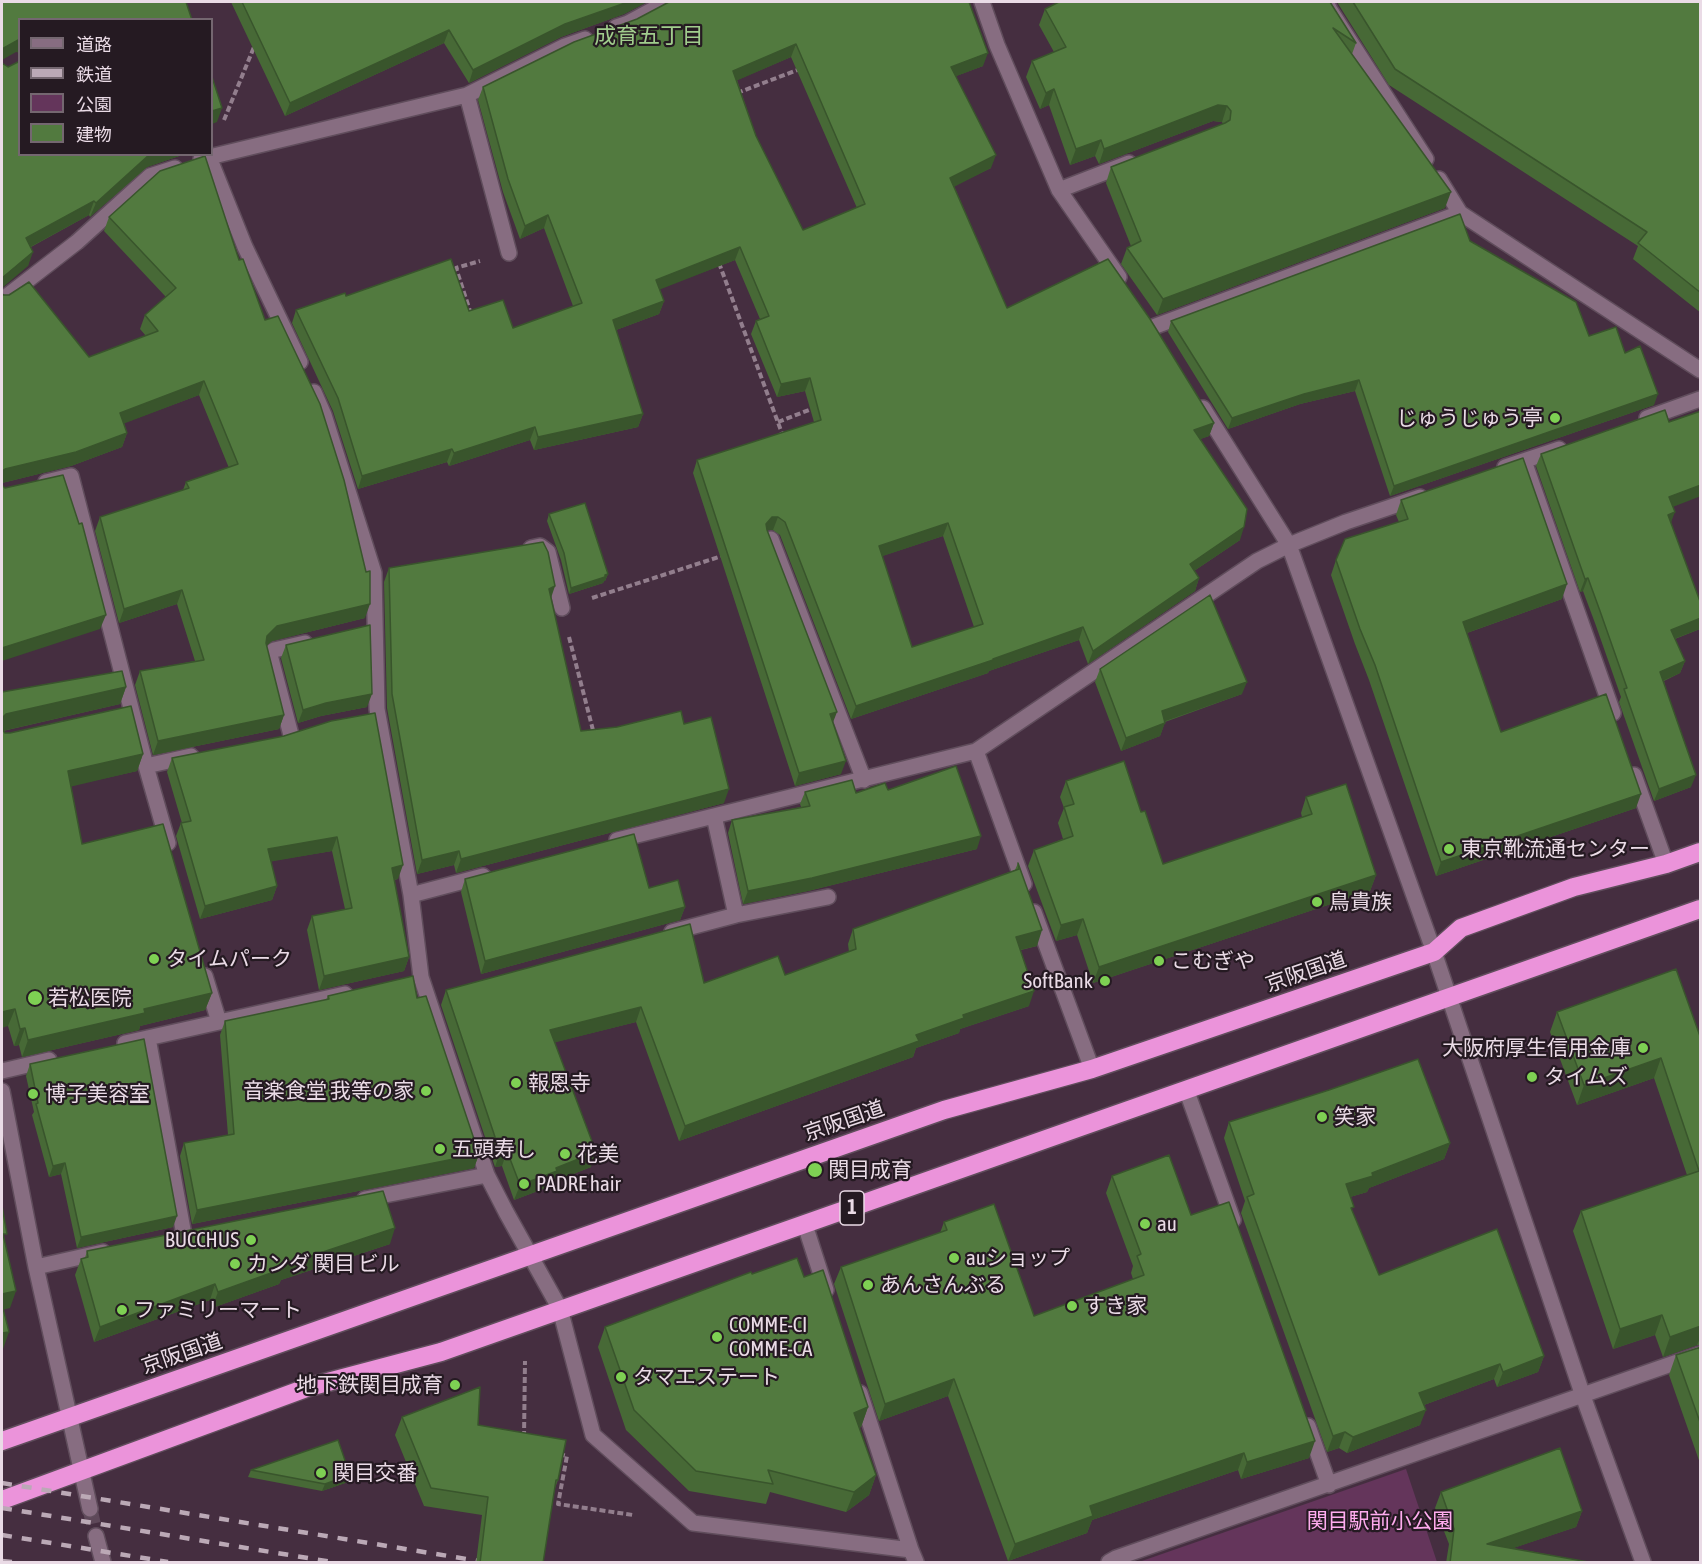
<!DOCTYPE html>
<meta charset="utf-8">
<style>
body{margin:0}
#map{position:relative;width:1702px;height:1564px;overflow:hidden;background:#452e40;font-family:"Asap Condensed","Noto Sans JP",sans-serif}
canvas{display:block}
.frame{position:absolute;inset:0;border:3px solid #eadbe6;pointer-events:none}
.legend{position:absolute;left:18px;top:18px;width:195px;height:138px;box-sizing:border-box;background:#251a22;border:2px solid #746770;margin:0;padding:8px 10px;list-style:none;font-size:18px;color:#eadbe6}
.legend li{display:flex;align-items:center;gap:12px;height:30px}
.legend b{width:30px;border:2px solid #746770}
</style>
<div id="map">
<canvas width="1702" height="1564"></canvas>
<div class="frame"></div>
<ul class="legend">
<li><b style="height:8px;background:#876d81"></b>道路</li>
<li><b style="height:8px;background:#bba9b6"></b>鉄道</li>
<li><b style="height:16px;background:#64355b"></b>公園</li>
<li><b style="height:16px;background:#527a3f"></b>建物</li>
</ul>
</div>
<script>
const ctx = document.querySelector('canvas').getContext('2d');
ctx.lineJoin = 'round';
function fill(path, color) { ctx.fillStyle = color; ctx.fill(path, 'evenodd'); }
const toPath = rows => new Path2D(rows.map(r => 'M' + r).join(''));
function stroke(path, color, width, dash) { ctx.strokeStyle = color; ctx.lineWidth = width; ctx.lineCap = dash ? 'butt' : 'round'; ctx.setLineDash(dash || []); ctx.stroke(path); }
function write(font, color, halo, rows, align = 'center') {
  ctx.font = font + ' "Asap Condensed","Noto Sans JP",sans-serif'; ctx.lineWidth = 4.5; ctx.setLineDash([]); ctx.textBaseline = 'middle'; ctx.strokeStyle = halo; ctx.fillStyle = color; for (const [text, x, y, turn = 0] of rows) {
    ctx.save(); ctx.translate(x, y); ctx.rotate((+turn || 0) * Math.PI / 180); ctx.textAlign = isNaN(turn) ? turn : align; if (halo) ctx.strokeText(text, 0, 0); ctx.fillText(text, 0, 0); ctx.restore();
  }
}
const green = toPath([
 [1406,1469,1437,1562,1139,1562]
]);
const minorTunnel = toPath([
 [90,1509,96,1536]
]);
const path = toPath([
 [737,93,800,69],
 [224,120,254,47],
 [719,263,783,436],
 [471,314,456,268,480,261],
 [778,422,814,408],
 [592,598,725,555],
 [569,637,594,734],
 [524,1437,525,1361],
 [559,1454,567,1456,558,1504,633,1515]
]);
const minor = toPath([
 [982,2,997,45,1059,190,1119,277],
 [1326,2,1330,10,1426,159],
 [616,27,628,23,667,2],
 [467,95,509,253],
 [209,157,245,247,300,362],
 [201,159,467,95,565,46,585,39],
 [1439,179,1460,213,1700,370],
 [1059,190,1129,163],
 [2,300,77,242,150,176,175,168],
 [1153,327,1460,213],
 [314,392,324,415,374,573,377,709,411,895,421,977,487,1175,506,1212,560,1309,593,1435,693,1523,911,1550,916,1562],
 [1203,408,1289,545,1434,952,1583,1396,1643,1562],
 [1647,418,1700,399],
 [1524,461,1613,713],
 [1505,467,1559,449],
 [46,482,71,476,146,766,168,843],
 [771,539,864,780],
 [531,548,540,546,548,552,562,608],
 [291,735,270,655,274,650,305,643],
 [976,751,1024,884],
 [146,766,191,756],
 [1634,775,1666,864],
 [714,816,736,915],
 [617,840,976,751,1257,561,1289,545,1346,522,1420,497],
 [411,895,483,876],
 [1034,912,1092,1069],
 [672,932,736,915,828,897],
 [205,976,219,1022],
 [148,1038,184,1235],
 [125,1043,345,994],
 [2,1071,49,1060],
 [1186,1089,1233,1220],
 [2,1091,36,1267,90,1509],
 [365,1199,487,1175],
 [805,1225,826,1290],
 [36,1267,103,1252],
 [860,1393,911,1550],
 [1308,1426,1329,1485],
 [96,1536,103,1562],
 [1109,1562,1116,1558,1700,1354]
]);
const highway = toPath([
 [2,1441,944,1110,1092,1069,1434,952,1461,928,1574,887,1666,864,1700,852],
 [2,1500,309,1387,441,1352,1700,909]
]);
const rail = toPath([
 [2,1483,485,1562],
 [2,1508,332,1562],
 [2,1535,168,1562],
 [2,1561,13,1562]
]);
const wall = toPath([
 [231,2,647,2,624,14,561,37,469,83,444,43,285,116],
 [1330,2,1356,43,1352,54,1445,208,1157,315,1121,264,1127,248,1131,246,1106,183,1111,167,1223,124,1222,122,1213,121,1099,164,1095,156,1070,165,1049,105,1040,109,1026,77,1032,61,1054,52,1039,25,1045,9],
 [1337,2,1701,2,1701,313,1633,259,1638,246,1389,85],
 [637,19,983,66,956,76,991,168,954,186,1007,308,1214,423,1209,436,1200,439,1240,540,1194,571,1199,578,1195,591,1088,664,1079,640,989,671,988,673,851,719,780,535,773,530,767,530,833,722,841,774,795,786,693,473,697,460,814,422,805,391,777,397,751,334,756,321,760,319,735,260,659,289,664,301,659,314,616,330,643,414,638,427,534,450,530,440,449,466,447,462,358,489,333,411,292,323,296,310,346,296,469,311,513,328,573,306,544,228,520,239,503,192,478,100,483,87],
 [791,57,857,208,803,230,756,136,737,80],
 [943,536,974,627,912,647,882,556],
 [20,154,185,154,147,167,90,217,89,215,31,247,28,266],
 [109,217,239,260,365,618,272,641,266,646,284,715,279,729,153,755,135,685,140,671,195,661,177,604,119,623,95,531,100,517,183,490,186,482,229,468,199,395,124,423,127,433,122,447,71,466,2,483,2,293,89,357,146,336,140,329,145,315,166,297,104,231],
 [1470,241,1589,336,1625,353,1654,405,1390,496,1355,391,1300,404,1228,429,1168,332,1171,321],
 [1541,454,1673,507,1671,523,1701,604,1700,629,1675,639,1685,661,1680,673,1664,681,1691,787,1654,801,1619,702,1621,697,1595,623,1583,591,1580,592,1536,466],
 [1401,500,1562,599,1467,633,1501,732,1636,808,1436,876,1369,680,1355,644,1331,575,1336,560,1399,522,1396,515],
 [549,514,608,574,605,581,604,581,603,583,569,594,561,560,547,521],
 [389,568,551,598,581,731,684,724,724,803,456,873,454,865,417,874,387,708,384,582],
 [286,645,367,707,321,716,298,723,281,658],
 [1100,669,1242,694,1165,722,1160,736,1121,751,1095,682],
 [126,687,120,704,3,731,5,733,143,754,137,771,70,786,82,844,212,993,205,1010,140,1026,139,1030,22,1057,19,1045,14,1046,8,1026,2,692],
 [284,736,398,879,394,880,409,957,404,971,319,990,307,930,312,916,345,909,332,851,271,861,277,886,272,900,200,919,176,836,181,823,182,823,167,772,172,758],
 [1066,781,1141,812,1163,864,1302,817,1301,813,1306,797,1376,875,1370,891,1093,983,1077,935,1056,941,1028,866,1034,850,1063,839,1058,823,1064,808,1060,797],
 [888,790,977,849,808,891,743,904,728,833,732,820,801,807,800,804,805,792,856,793],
 [1018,863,1037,946,1021,950,1029,1006,960,1029,959,1033,916,1048,913,1057,679,1141,636,1022,555,1042,591,1167,553,1182,551,1186,514,1200,502,1166,495,1167,441,1005,446,990,704,983,785,975,849,952,848,944,853,929,1015,870],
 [465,879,649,888,685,907,680,920,481,974,461,892],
 [328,996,417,998,479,1154,474,1168,192,1224,180,1156,184,1143,228,1135,220,1035,225,1021,326,1000],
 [1557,1012,1701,1039,1701,1345,1697,1345,1663,1357,1655,1335,1613,1349,1573,1231,1581,1211,1687,1175,1654,1078,1577,1105,1550,1032],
 [30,1064,173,1227,77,1248,61,1174,49,1177,32,1115,34,1112,26,1076],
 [1229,1122,1450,1143,1444,1159,1369,1188,1367,1192,1350,1197,1352,1211,1379,1275,1544,1356,1538,1372,1497,1387,1494,1379,1424,1405,1420,1425,1347,1453,1339,1448,1327,1452,1241,1213,1245,1201,1224,1138],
 [1112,1176,1191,1215,1309,1458,1241,1479,1238,1470,1092,1520,1087,1533,1008,1561,948,1396,879,1421,834,1284,841,1267,940,1233,944,1222,1034,1316,1133,1279,1131,1273,1133,1266,1106,1193],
 [390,1244,281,1280,279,1284,212,1308,210,1300,94,1342,75,1275,81,1259,85,1258,87,1251],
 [804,1277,868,1407,861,1427,859,1428,876,1475,869,1495,846,1512,770,1492,766,1504,689,1491,626,1430,598,1347,605,1327],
 [1701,1347,1701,1466,1669,1375,1676,1355],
 [402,1417,478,1425,558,1480,554,1491,543,1563,476,1563,482,1515,424,1506,395,1435],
 [251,1470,350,1475,348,1482,322,1491,248,1477],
 [1441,1492,1582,1511,1576,1527,1513,1548,1594,1563,1446,1563,1449,1544,1435,1508]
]);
const shadedWall = toPath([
 [628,2,647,2,624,14,561,37,469,83,473,70,565,24],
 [449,30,444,43,285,116,290,103],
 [20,39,20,53,16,52,2,60,2,49],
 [796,44,791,57,729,84,733,71],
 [988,53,983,66,946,80,951,67],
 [1054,89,1049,105,1040,109,1046,93],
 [1218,105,1227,106,1222,122,1213,121,1099,164,1104,149],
 [222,108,217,122,212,124,212,111],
 [1101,140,1095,156,1070,165,1076,149],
 [150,154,185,154,147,167,90,217,96,203],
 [996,155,991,168,946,191,950,178],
 [1451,192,1445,208,1157,315,1163,299],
 [94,201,89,215,21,252,26,238],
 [548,215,544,228,520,239,525,226],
 [740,247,735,260,651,293,656,280],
 [33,252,28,266,2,288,2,278],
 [664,301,659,314,608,333,613,320],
 [810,378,805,391,777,397,781,384],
 [1359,380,1355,391,1300,404,1228,429,1232,418,1304,394],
 [204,381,199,395,115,427,120,413],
 [1658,394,1654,405,1390,496,1394,486],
 [643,414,638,427,534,450,538,437],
 [1214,423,1209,436,1190,443,1194,430],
 [535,427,530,440,449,466,454,453],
 [127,433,122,447,71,466,2,483,2,471,5,469],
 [452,449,447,462,358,489,362,476],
 [1701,485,1701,496,1665,510,1669,497],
 [1675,512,1670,525,1668,515],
 [772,517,778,517,773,530,767,530,766,524],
 [948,523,943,536,874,559,879,546],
 [1244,527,1240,540,1185,577,1190,564],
 [608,574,605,581,604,581,603,583,569,594,571,588],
 [1199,578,1195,591,1088,664,1093,651],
 [1588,578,1583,591,1580,592,1585,579],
 [1567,584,1562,599,1458,636,1463,622],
 [555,586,550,601,549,589],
 [182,590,177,604,119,623,124,609],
 [370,604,365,618,272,641,262,650,267,636,277,626],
 [106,615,100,629,2,661,2,648],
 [1701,618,1700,629,1666,642,1671,630],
 [1083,627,1079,640,989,671,988,673,851,719,856,706,993,659],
 [1685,661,1680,673,1656,684,1660,672],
 [1247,682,1242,694,1157,724,1162,711],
 [126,687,120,704,2,731,2,718,6,714],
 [372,694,367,707,321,716,298,723,303,710,326,703],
 [837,712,832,725,830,714],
 [284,715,279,729,153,755,158,741],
 [1165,723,1160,736,1121,751,1126,738],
 [143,754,137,771,61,789,68,771],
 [846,761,841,774,795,786,799,773],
 [1696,775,1691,787,1654,801,1659,789],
 [729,789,724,803,456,873,461,859],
 [1641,794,1636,808,1436,876,1441,862],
 [981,836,977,849,808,891,743,904,748,891],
 [337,837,332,851,263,863,268,849],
 [459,851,454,865,417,874,422,860],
 [403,865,398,879,387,881,392,868],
 [1376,875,1370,891,1093,983,1099,967],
 [277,886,272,900,200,919,205,906],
 [685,907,680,920,481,974,485,961],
 [1083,919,1077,935,1056,941,1061,925],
 [1042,930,1037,946,1011,952,1016,937],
 [409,957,404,971,319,990,324,976],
 [1034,991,1029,1006,960,1029,959,1033,916,1048,913,1057,679,1141,685,1126,916,1035,963,1015],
 [212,993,205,1010,140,1026,139,1030,22,1057,28,1040,144,1009],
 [641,1007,636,1022,545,1045,550,1030],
 [15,1009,8,1026,2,1028,2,1012],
 [25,1028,19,1045,14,1046,20,1029],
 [1661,1058,1654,1078,1577,1105,1584,1085],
 [1450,1143,1444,1159,1369,1188,1367,1192,1340,1200,1346,1184,1372,1173],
 [507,1151,502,1166,495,1167,500,1152],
 [596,1152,591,1167,553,1182,551,1186,514,1200,520,1185,556,1168],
 [479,1154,474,1168,192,1224,197,1210],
 [65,1163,61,1174,49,1177,53,1166],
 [177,1216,173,1227,77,1248,81,1237],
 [395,1228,390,1244,281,1280,279,1284,212,1308,218,1292,284,1265],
 [215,1284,210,1300,94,1342,100,1327],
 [16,1291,10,1308,2,1310,2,1294],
 [1662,1315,1655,1335,1613,1349,1620,1329],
 [1701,1326,1701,1336,1697,1345,1663,1357,1670,1337],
 [9,1332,3,1349,2,1349,2,1333],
 [1544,1356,1538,1372,1497,1387,1503,1372],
 [1500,1364,1494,1379,1413,1409,1419,1393],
 [954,1379,948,1396,879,1421,885,1404],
 [868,1407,861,1427,847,1432,854,1413],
 [1426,1410,1420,1425,1347,1453,1353,1437],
 [1345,1432,1339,1448,1327,1452,1333,1436],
 [1315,1441,1309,1458,1241,1479,1247,1462],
 [1244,1453,1238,1470,1092,1520,1087,1533,1008,1561,1015,1544,1090,1506],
 [350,1475,348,1482,322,1491,325,1484],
 [876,1475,869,1495,846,1512,854,1492],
 [1582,1511,1576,1527,1481,1559,1487,1544]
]);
const building = toPath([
 [2,2,186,2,192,20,20,20,20,39,2,49,2,2],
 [242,2,628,2,565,24,473,70,449,30,290,103,242,2],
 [669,2,969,2,988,53,951,67,996,155,950,178,1007,308,1108,259,1150,319,1214,423,1194,430,1247,509,1244,527,1190,564,1199,578,1093,651,1083,627,993,659,993,660,856,706,785,522,778,517,772,517,766,524,767,530,837,712,830,714,846,761,799,773,697,460,821,420,810,378,781,384,756,321,769,316,740,247,656,280,664,301,613,320,643,414,538,437,535,427,454,453,452,449,362,476,338,398,296,310,345,293,346,296,451,259,469,311,503,300,513,328,582,303,548,215,525,226,508,179,483,87,574,42,637,19,669,2],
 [796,44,865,204,803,230,756,136,733,71,796,44],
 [948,523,983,624,912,647,879,546,948,523],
 [1059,2,1330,2,1356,43,1333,28,1451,192,1163,299,1127,248,1141,241,1111,167,1225,123,1230,120,1231,111,1227,106,1218,105,1104,149,1101,140,1076,149,1054,89,1046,93,1032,61,1066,47,1045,9,1059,2],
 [1353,2,1701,2,1701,293,1638,243,1647,232,1395,69,1353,2],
 [20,61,20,154,150,154,96,203,94,201,26,238,33,252,2,278,2,63,8,67,20,61],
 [212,77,222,108,212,111,212,77],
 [205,156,239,260,243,259,265,320,278,316,320,404,344,480,366,572,370,571,370,604,277,626,267,636,266,643,284,715,158,741,140,671,204,660,182,590,124,609,100,517,189,488,186,482,238,464,204,381,120,413,127,433,76,452,5,469,2,471,2,293,3,295,9,295,29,282,89,357,158,331,145,315,176,288,109,217,160,171,205,156],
 [1460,214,1470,241,1576,302,1589,336,1616,327,1625,353,1640,346,1658,394,1394,486,1359,380,1304,394,1232,418,1171,321,1460,214],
 [1665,410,1669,422,1701,411,1701,485,1669,497,1675,512,1668,515,1701,604,1701,618,1671,630,1685,661,1660,672,1696,775,1659,789,1624,689,1627,688,1600,611,1588,578,1585,579,1541,454,1665,410],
 [1523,458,1567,584,1463,622,1501,732,1606,694,1641,794,1441,862,1375,665,1360,629,1336,560,1345,539,1408,519,1401,500,1523,458],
 [63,475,79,524,82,523,106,615,2,648,2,485,5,488,63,475],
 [585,503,608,574,605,575,605,577,571,588,564,553,549,514,585,503],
 [543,542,548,552,555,586,549,589,581,731,617,727,681,711,684,724,711,717,729,789,461,859,459,851,422,860,392,694,389,568,543,542],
 [1210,595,1247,682,1162,711,1165,723,1126,738,1100,669,1210,595],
 [370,625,372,694,326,703,303,710,286,645,370,625],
 [122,671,126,687,6,714,2,718,2,692,122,671],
 [131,706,143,754,68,771,82,844,163,824,212,993,144,1009,145,1013,28,1040,25,1028,20,1029,15,1009,2,1012,2,729,5,733,10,733,131,706],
 [375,713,403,865,392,868,409,957,324,976,312,916,352,908,337,837,268,849,277,886,205,906,181,823,191,821,172,758,284,736,331,721,375,713],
 [1124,761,1141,812,1145,811,1163,864,1312,814,1306,797,1346,784,1376,875,1099,967,1083,919,1061,925,1034,850,1073,836,1064,807,1074,804,1066,781,1124,761],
 [956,766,981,836,812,878,748,891,732,820,810,806,805,792,852,780,856,793,885,783,888,790,956,766],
 [634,834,649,888,678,880,685,907,485,961,465,879,634,834],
 [1018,863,1042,930,1016,937,1034,991,963,1015,964,1018,916,1035,919,1041,685,1126,641,1007,550,1030,596,1152,556,1168,557,1171,520,1185,507,1151,500,1152,446,990,690,924,704,983,778,956,785,975,856,949,853,929,1019,869,1018,863],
 [1676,969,1701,1039,1701,1326,1670,1337,1662,1315,1620,1329,1581,1211,1699,1171,1661,1058,1584,1085,1557,1012,1676,969],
 [413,976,417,998,426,996,479,1154,197,1210,184,1143,234,1134,225,1021,329,999,328,996,413,976],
 [144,1039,177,1216,81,1237,65,1163,53,1166,36,1104,38,1103,30,1064,144,1039],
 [1418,1059,1450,1143,1372,1173,1373,1176,1346,1184,1354,1207,1351,1208,1379,1275,1497,1229,1544,1356,1503,1372,1500,1364,1419,1393,1426,1410,1353,1437,1345,1432,1333,1436,1247,1197,1254,1194,1229,1122,1329,1090,1418,1059],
 [1169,1155,1191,1215,1229,1202,1315,1441,1247,1462,1244,1453,1090,1506,1093,1516,1015,1544,954,1379,885,1404,841,1267,947,1230,944,1222,994,1204,1034,1316,1144,1275,1137,1256,1141,1254,1112,1176,1169,1155],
 [383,1191,395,1228,284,1265,285,1268,218,1292,215,1284,100,1327,81,1259,88,1257,87,1251,383,1191],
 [2,1206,7,1234,3,1234,16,1291,2,1294,2,1206],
 [797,1258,804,1277,823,1270,868,1407,854,1413,876,1475,854,1492,768,1470,773,1484,696,1471,634,1410,605,1327,751,1272,752,1274,797,1258],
 [2,1304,9,1332,2,1333,2,1304],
 [1701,1347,1701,1425,1676,1355,1701,1347],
 [480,1387,478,1425,566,1440,558,1480,556,1480,543,1563,480,1563,488,1497,431,1488,402,1417,480,1387],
 [338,1440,350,1475,325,1484,251,1470,338,1440],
 [1560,1448,1582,1511,1487,1544,1594,1563,1450,1563,1454,1529,1441,1492,1560,1448]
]);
const markers = [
 [1555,418,6,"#7ed053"],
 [1449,849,6,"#7ed053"],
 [1317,902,6,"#7ed053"],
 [154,959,6,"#7ed053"],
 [1159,961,6,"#7ed053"],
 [1105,981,6,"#7ed053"],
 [35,998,8,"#7ed053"],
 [1643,1048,6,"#7ed053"],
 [1532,1077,6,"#7ed053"],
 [516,1083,6,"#7ed053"],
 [426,1091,6,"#7ed053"],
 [33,1094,6,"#7ed053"],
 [1322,1117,6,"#7ed053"],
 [440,1149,6,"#7ed053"],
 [565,1154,6,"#7ed053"],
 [815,1170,8,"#7ed053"],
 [524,1184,6,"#7ed053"],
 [1145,1224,6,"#7ed053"],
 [251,1240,6,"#7ed053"],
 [954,1258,6,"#7ed053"],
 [235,1264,6,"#7ed053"],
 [868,1285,6,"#7ed053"],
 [1072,1306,6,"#7ed053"],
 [122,1310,6,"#7ed053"],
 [717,1337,6,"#7ed053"],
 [621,1377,6,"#7ed053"],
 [455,1385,6,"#7ed053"],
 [321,1473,6,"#7ed053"]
];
const shields = [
 [852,1208,24]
];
const shieldNames = [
 ["1",852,1208]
];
const poiNames = [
 ["じゅうじゅう亭",1543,418,"right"],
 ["東京靴流通センター",1461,849],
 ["鳥貴族",1329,902],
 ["タイムパーク",166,959],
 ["こむぎや",1171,961],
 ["SoftBank",1093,981,"right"],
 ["若松医院",48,998],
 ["大阪府厚生信用金庫",1631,1048,"right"],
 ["タイムズ",1544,1077],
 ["報恩寺",528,1083],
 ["音楽食堂 我等の家",414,1091,"right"],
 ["博子美容室",45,1094],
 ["笑家",1334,1117],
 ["五頭寿し",452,1149],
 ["花美",577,1154],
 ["関目成育",828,1170],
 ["PADRE hair",536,1184],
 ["au",1157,1224],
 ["BUCCHUS",239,1240,"right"],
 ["auショップ",966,1258],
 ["カンダ 関目 ビル",247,1264],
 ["あんさんぶる",880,1285],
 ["すき家",1084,1306],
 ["ファミリーマート",134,1310],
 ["COMME-CI",729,1325],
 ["COMME-CA",729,1349],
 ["タマエステート",633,1377],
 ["地下鉄関目成育",443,1385,"right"],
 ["関目交番",333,1473]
];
const streetNames = [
 ["京阪国道",1306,972,-19],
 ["京阪国道",844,1121,-19],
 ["京阪国道",182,1354,-19]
];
const parkNames = [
 ["関目駅前小公園",1380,1521]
];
const neighbourhoodNames = [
 ["成育五丁目",649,36]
];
fill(green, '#64355b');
stroke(minorTunnel, '#5e4859', 15, [15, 8]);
stroke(minor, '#604d5c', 18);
stroke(highway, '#604d5c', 21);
stroke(path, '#927e8d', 4, [6, 3]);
stroke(minor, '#876d81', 15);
stroke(highway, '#eb93da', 18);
stroke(rail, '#bba9b6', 4.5, [10, 10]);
fill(wall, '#476936');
fill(shadedWall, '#39552c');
fill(building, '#527a3f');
stroke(building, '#39552c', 1.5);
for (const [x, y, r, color] of markers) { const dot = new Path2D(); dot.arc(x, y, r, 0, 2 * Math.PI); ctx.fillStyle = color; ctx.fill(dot); stroke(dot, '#251a22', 2); }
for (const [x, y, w] of shields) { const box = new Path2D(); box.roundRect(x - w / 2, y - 17, w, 34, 4.5); ctx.fillStyle = '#251a22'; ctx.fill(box); stroke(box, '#eadbe6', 1.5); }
write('bold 20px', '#eadbe6', null, shieldNames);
write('21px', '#eadbe6', '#251a22', poiNames, 'left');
write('21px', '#eadbe6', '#251a22', streetNames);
write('21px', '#ffacef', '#251a22', parkNames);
write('22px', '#a1cd8d', '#251a22', neighbourhoodNames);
</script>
